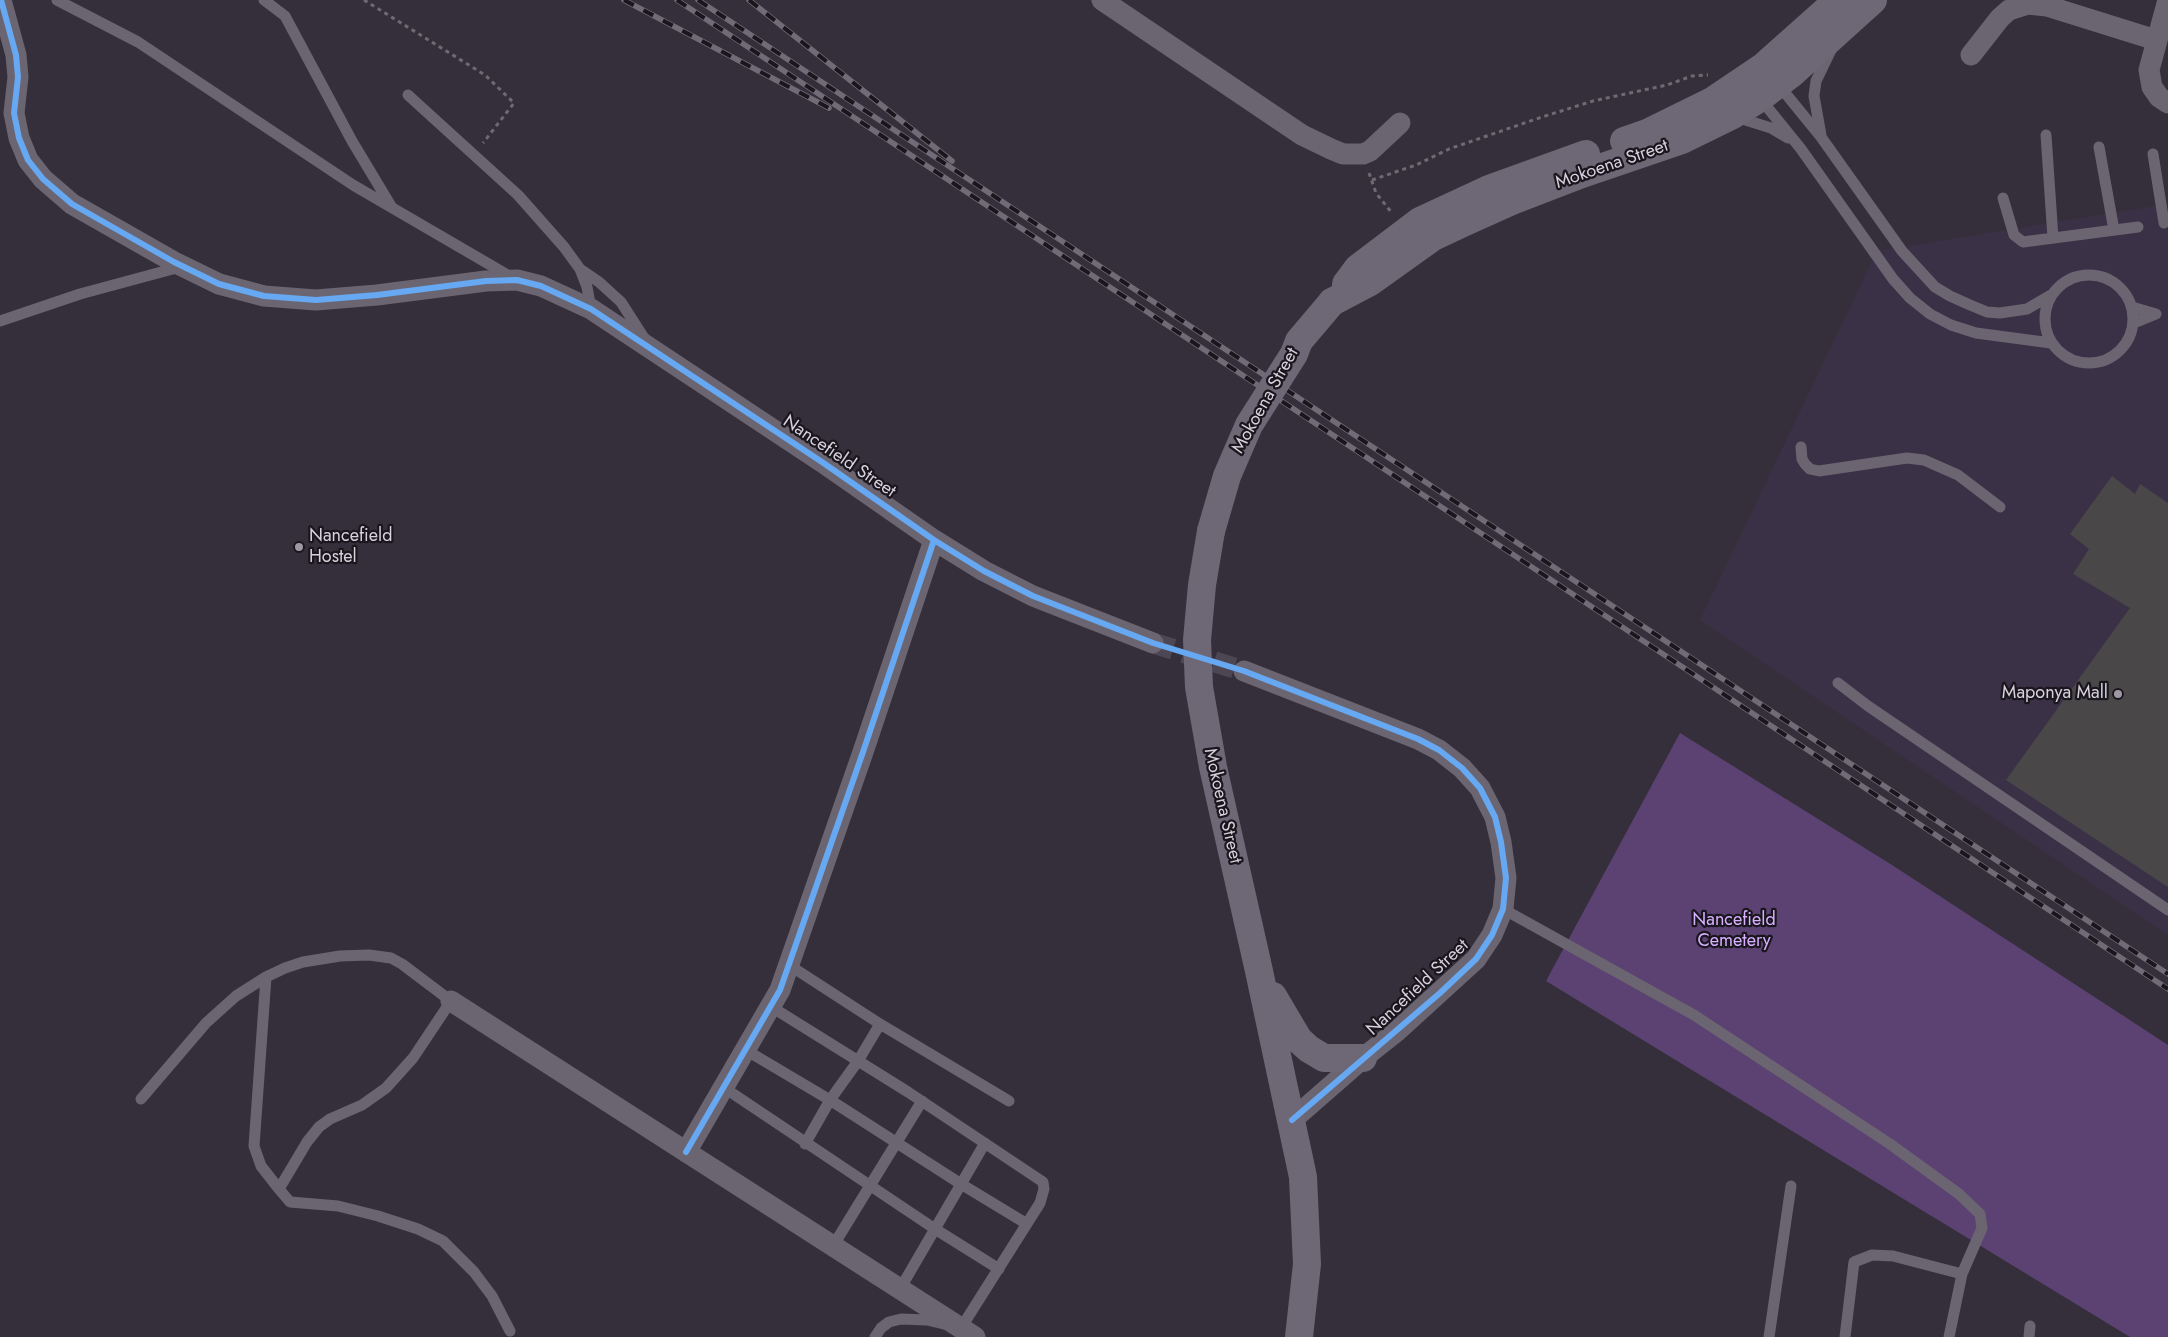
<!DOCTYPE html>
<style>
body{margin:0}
canvas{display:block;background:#342f3a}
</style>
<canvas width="2168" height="1337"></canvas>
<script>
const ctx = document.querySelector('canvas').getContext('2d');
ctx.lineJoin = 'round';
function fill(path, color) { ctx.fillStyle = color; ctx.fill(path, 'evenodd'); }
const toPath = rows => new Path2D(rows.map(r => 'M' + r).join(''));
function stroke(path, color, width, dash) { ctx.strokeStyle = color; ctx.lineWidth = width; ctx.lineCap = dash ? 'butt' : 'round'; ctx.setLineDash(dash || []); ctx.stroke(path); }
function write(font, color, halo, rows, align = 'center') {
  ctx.font = font + ' Jost,sans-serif'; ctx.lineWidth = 4.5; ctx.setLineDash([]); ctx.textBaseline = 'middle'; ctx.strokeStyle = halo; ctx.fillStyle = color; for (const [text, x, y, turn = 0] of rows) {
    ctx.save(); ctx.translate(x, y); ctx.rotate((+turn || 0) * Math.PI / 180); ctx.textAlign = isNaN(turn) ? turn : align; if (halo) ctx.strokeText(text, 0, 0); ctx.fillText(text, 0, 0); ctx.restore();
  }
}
const built = toPath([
 [2168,204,2168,935,1700,620,1877,251]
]);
const green = toPath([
 [1680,733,1892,865,2168,1045,2168,1337,2130,1337,1546,981]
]);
const building = toPath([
 [2112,476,2135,494,2140,484,2168,503,2168,887,2006,780,2130,608,2073,574,2089,549,2070,534]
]);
const minorTunnel = toPath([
 [1153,643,1244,671]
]);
const path = toPath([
 [364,0,485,75,514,103,483,143],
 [1369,173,1376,193,1392,213],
 [1372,180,1416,165,1449,149,1542,117,1593,101,1667,85,1692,76,1708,75]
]);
const service = toPath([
 [57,0,138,42,353,185,511,277],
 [264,0,285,16,352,141,391,206],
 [1777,83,1821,137,1902,251,1935,287,1950,296,1970,305,1987,312,2000,313,2027,309,2051,295],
 [408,95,518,195,564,247,580,269,587,287,591,309],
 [1759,97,1801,149,1893,279,1910,298,1930,314,1951,325,1976,333,2051,343],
 [1736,117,1771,128,1788,138],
 [1821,135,1814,96,1816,81,1831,50],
 [2046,135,2053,238],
 [2099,147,2114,230],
 [2153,154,2164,223],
 [2003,198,2014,235,2023,242,2138,227],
 [580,269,599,282,621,302,644,338],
 '2045 319a44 44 0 1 1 88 0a44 44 0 1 1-88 0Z',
 [2132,307,2156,314,2134,323],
 [0,321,80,294,180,267],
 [1801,447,1802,459,1805,464,1810,469,1819,471,1907,458,1924,460,1958,475,2000,507],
 [1838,683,1868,706,2168,910],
 [1503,909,1694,1015,1890,1144,1959,1194,1980,1214,1982,1228,1962,1274,1949,1337],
 [789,965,880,1024,1009,1101],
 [266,977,254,1146,261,1166,279,1189],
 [770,1006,908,1092,1043,1182,1044,1189,1040,1203,961,1328,927,1320,901,1319,889,1322,881,1328,875,1337],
 [744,1049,830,1100,961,1184,1027,1224],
 [723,1087,935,1229,999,1269],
 [141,1099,206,1023,236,996,266,977,285,968,303,962,340,956,369,955,391,958,402,964,451,1001,413,1058,386,1088,362,1105,330,1119,319,1127,307,1142,279,1189,290,1202,338,1206,378,1216,418,1229,443,1241,474,1272,492,1296,510,1331],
 [805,1144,830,1100,858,1061,880,1024],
 [833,1246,922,1101],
 [900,1289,985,1143],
 [1769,1337,1791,1186],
 [1845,1337,1854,1262,1872,1255,1893,1256,1962,1274],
 [2029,1337,2030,1326]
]);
const minor = toPath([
 [1,0,16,55,18,77,14,113,19,138,28,160,43,179,72,204,174,262,219,284,264,296,316,300,377,295,486,281,517,280,541,286,591,309,822,462,934,540,984,571,1033,596,1153,643],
 [1102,0,1302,135,1331,149,1343,154,1363,154,1370,151,1400,123],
 [2168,0,2149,70,2152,87,2159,97,2168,103],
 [1971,55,2000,18,2009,10,2028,4,2047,6,2156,40],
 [1244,671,1418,739,1439,750,1462,768,1480,788,1495,817,1501,842,1506,878,1503,909,1492,935,1476,959,1397,1031,1363,1058,1292,1120],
 [451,1001,975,1337],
 [686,1152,780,990,863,752,934,540]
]);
const secondary = toPath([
 [1624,141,1647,133,1712,101,1764,66,1838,0],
 [1346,284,1358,268,1420,221,1489,189,1586,154],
 [1332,302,1370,282,1433,237,1465,222,1512,201,1582,174,1682,140,1731,116,1760,98,1790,75,1873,0],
 [1211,531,1202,585,1197,640,1199,687,1213,767,1259,971,1303,1177,1307,1264,1299,1337],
 [1273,996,1299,1040,1309,1049,1324,1058,1363,1058]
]);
const rail = toPath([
 [624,0,829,108],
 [677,0,2168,989],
 [698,0,2168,974],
 [749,0,952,161]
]);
const secondaryBridge = toPath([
 [1211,531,1227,476,1249,425,1294,354,1299,341,1332,302]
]);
const cycleway = toPath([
 [1,0,16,55,18,77,14,113,19,138,28,160,43,179,72,204,174,262,219,284,264,296,316,300,377,295,486,281,517,280,541,286,591,309,822,462,934,540,984,571,1033,596,1153,643,1244,671,1418,739,1439,750,1462,768,1480,788,1495,817,1501,842,1506,878,1503,909,1492,935,1476,959,1440,993,1292,1120],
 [686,1152,780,990,863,752,934,540]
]);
const markers = [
 [299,547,5,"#9e98a4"],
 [2118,694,5,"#9e98a4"]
];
const streetNames = [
 ["Mokoena Street",1612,165,-19],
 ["Mokoena Street",1266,401,-61],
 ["Nancefield Street",839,457,34],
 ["Mokoena Street",1222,806,77],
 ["Nancefield Street",1418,988,-43]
];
const poiNames = [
 ["Nancefield",309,537],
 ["Hostel",309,558],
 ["Maponya Mall",2108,694,"right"]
];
const parkNames = [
 ["Nancefield",1734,921],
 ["Cemetery",1734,942]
];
fill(built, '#3b3147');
fill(green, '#5b4272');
fill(building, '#494748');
stroke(minorTunnel, '#4c4752', 21, [21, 11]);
stroke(path, '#6e6a73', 3, [4, 4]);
stroke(service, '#6b6571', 11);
stroke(minor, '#6b6571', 21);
stroke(secondary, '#6e6775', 28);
stroke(rail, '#706b76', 5.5);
stroke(rail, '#1a161e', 4, [11]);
stroke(secondaryBridge, '#6e6775', 28);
stroke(cycleway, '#66a8f1', 6);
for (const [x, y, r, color] of markers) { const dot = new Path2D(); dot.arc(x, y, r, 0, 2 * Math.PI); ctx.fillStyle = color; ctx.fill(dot); stroke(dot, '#1a161e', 2); }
write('18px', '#d7d1dd', '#1a161e', streetNames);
write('18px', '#d7d1dd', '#1a161e', poiNames, 'left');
write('18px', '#d7b0ff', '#1a161e', parkNames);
</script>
